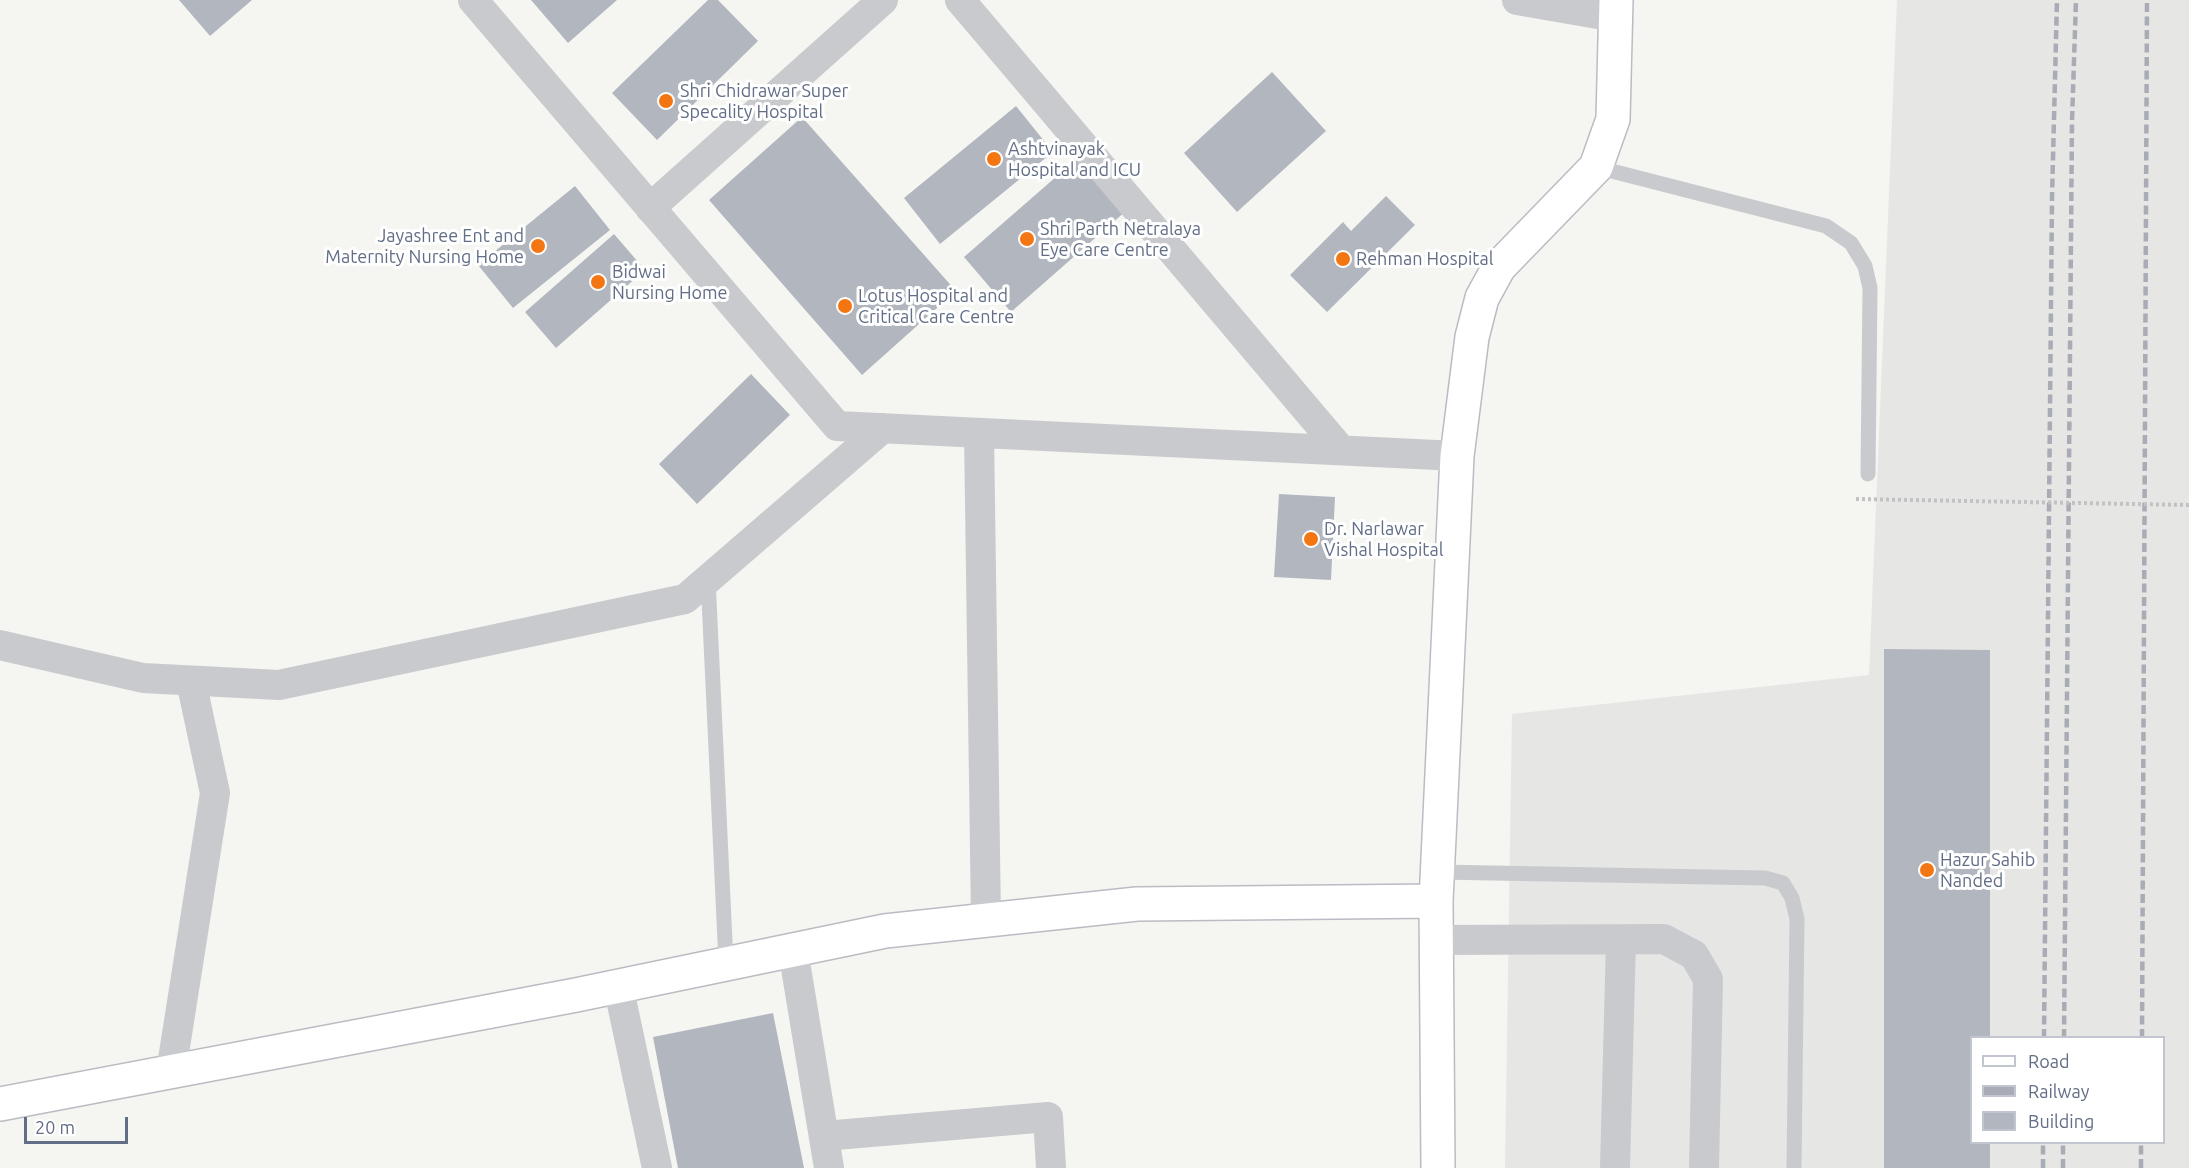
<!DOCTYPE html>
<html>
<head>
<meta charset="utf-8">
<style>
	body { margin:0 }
	#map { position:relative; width:2189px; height:1168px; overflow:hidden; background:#f5f6f1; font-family:Ubuntu,sans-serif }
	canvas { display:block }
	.legend { position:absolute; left:1970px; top:1036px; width:195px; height:108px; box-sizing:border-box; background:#fff; border:2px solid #c0c5cf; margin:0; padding:8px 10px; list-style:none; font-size:18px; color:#626e86 }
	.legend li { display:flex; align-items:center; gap:12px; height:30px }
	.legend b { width:30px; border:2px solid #c0c5cf }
	.scale { position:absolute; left:24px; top:1117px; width:104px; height:27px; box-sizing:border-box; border:3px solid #626e86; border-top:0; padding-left:8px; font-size:18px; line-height:21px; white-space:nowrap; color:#626e86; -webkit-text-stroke:4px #fff; paint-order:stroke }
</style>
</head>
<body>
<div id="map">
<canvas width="2189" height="1168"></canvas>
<ul class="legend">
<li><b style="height:8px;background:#fff"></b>Road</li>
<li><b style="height:8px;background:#a9acb4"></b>Railway</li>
<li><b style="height:16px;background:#b2b7bf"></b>Building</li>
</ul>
<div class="scale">20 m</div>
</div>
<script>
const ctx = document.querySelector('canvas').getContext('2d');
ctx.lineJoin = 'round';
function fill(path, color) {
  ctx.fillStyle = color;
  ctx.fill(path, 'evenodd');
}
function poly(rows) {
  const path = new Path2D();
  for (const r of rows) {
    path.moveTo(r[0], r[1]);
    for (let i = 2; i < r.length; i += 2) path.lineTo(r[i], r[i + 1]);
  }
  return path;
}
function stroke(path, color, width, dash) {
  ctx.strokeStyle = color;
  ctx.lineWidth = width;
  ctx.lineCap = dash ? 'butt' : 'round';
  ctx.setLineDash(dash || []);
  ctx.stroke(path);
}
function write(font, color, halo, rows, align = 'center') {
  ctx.font = font + ' Ubuntu,sans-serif';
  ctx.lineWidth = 6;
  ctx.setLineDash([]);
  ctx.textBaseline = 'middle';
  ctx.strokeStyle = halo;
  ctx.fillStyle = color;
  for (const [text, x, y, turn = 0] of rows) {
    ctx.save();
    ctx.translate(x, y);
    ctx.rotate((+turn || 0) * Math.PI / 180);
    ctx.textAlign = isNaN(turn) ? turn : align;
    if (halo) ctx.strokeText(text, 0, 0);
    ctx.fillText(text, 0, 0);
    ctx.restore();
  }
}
const built = poly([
	[1897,0,2189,0,2189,1168,1505,1168,1512,714,1869,675],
	[1972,1038,2164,1038,2164,1142,1972,1142]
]);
const building = poly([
	[179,0,252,0,210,36],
	[531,0,617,0,568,43],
	[708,0,718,0,758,41,657,140,612,93],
	[1272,72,1326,131,1237,212,1184,153],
	[1016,106,1053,152,940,244,904,198],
	[802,117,956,291,862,375,709,200],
	[1080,156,1127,210,1011,312,964,257],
	[575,186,610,230,513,308,478,265],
	[1386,196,1415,225,1327,312,1290,275,1343,222,1351,231],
	[614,234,645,270,556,348,525,312],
	[751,374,790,415,697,504,659,464],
	[1279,494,1335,497,1331,580,1274,577],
	[1884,649,1990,650,1990,1038,1972,1038,1972,1142,1990,1142,1990,1168,1884,1168],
	[773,1013,804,1168,678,1168,653,1037]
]);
const lane = poly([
	[1596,167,1826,226,1851,243,1865,266,1870,288,1868,474],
	[708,578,726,963],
	[1438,872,1765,878,1783,883,1792,898,1797,919,1794,1168]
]);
const street = poly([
	[473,0,837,426,1457,456],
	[960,0,1341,450],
	[1517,0,1615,17],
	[650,208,883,0],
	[979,433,986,920],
	[0,645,143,678,279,685,685,599,883,428],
	[1437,940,1664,939,1694,955,1708,979,1704,1168],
	[793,950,829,1168],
	[618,985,657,1168],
	[171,1072,215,793,191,681],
	[824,1136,1048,1117,1051,1168],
	[1615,1168,1621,940]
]);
const secondary = poly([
	[0,1104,576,995,885,931,1137,904,1436,901],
	[1438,1168,1436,901,1457,456,1472,337,1482,298,1499,267,1596,167,1613,119,1616,0]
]);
const rail = poly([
	[2044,1038,2052,198,2057,0],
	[2064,1038,2072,121,2076,0],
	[2142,1038,2147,0],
	[2043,1168,2043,1142],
	[2063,1168,2063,1142],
	[2141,1168,2141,1142]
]);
const pathBridge = poly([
	[1856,499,2189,505]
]);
const markers = [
	[666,101,8,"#f47613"],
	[994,159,8,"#f47613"],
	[1027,239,8,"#f47613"],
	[538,246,8,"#f47613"],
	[1343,259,8,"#f47613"],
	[598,282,8,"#f47613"],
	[845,306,8,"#f47613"],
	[1311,539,8,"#f47613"],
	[1927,870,8,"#f47613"]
];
const poiNames = [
	["Shri Chidrawar Super",680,91],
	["Specality Hospital",680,112],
	["Ashtvinayak",1008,149],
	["Hospital and ICU",1008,170],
	["Shri Parth Netralaya",1040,229],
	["Eye Care Centre",1040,250],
	["Jayashree Ent and",524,236,"right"],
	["Maternity Nursing Home",524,257,"right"],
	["Rehman Hospital",1356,259],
	["Bidwai",612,272],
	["Nursing Home",612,293],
	["Lotus Hospital and",858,296],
	["Critical Care Centre",858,317],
	["Dr. Narlawar",1324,529],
	["Vishal Hospital",1324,550],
	["Hazur Sahib",1940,860],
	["Nanded",1940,881]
];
fill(built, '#e6e6e5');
fill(building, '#b2b7bf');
stroke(secondary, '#b9bcc3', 36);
stroke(lane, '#c8cace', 15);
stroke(street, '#c8cace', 30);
stroke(secondary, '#fff', 33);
stroke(rail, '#a9acb4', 4.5, [9, 4.5]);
stroke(pathBridge, '#c0c2c4', 4, [3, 3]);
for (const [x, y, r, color] of markers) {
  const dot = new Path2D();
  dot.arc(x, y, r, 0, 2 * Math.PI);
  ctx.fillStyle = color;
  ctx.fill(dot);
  stroke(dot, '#fff', 2);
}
write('18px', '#626e86', '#fff', poiNames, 'left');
</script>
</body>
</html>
